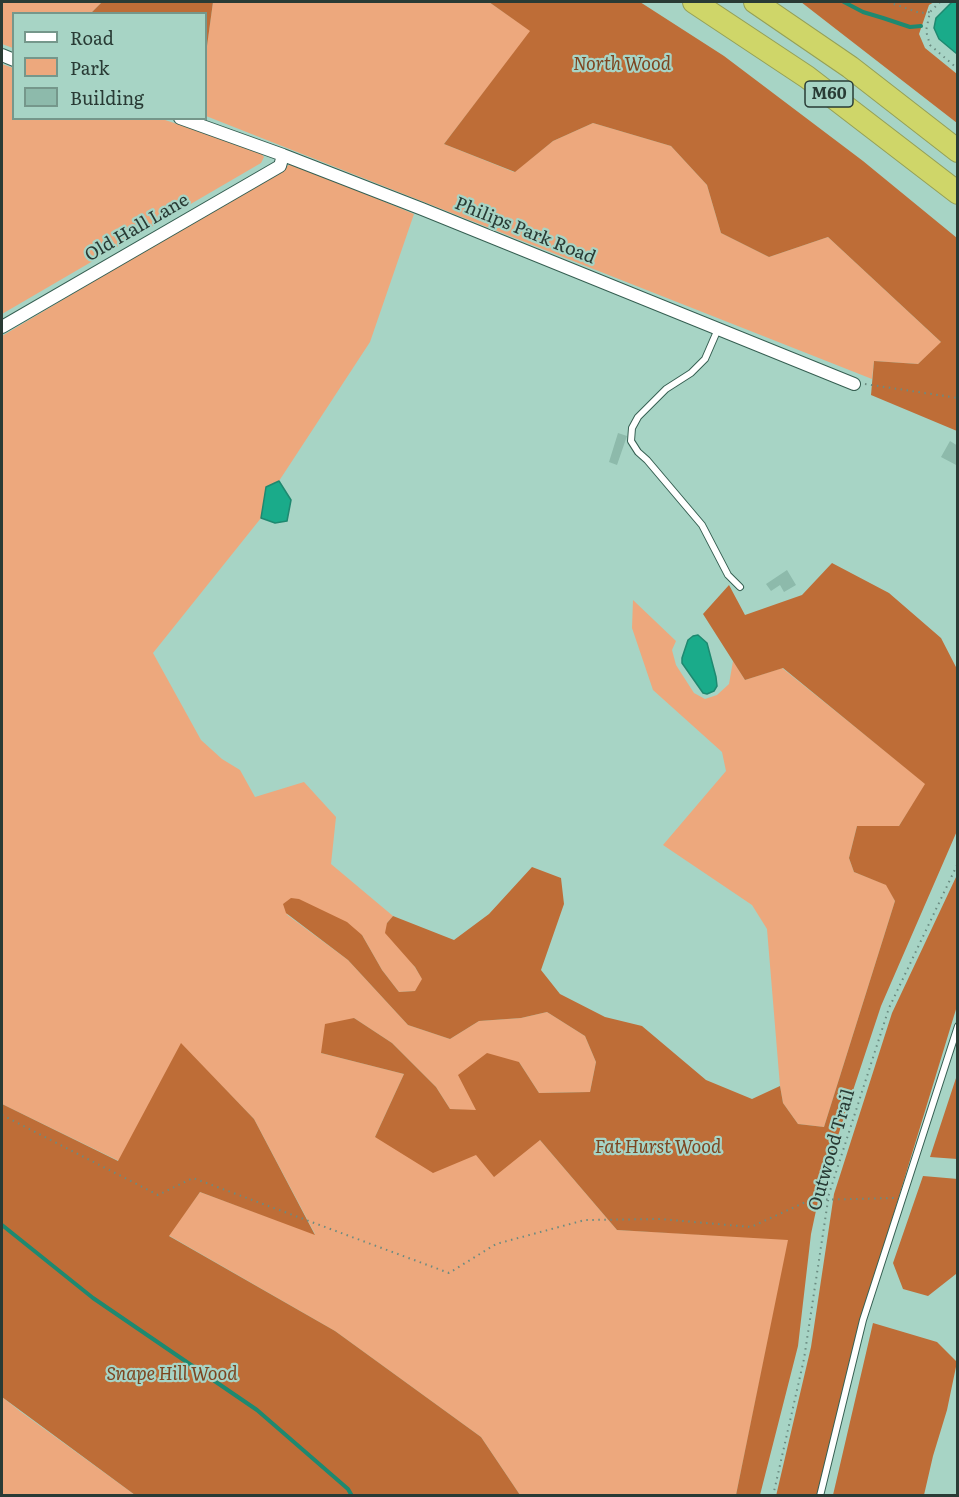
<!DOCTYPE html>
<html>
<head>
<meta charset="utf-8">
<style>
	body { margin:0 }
	#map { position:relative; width:959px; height:1497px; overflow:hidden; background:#a7d4c5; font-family:Literata,serif }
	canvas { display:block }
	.frame { position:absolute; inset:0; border:3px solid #293b35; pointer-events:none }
	.legend { position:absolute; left:12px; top:12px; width:195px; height:108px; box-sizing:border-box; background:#a7d4c5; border:2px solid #75978b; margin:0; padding:8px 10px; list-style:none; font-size:18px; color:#293b35 }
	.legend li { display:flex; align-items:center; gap:12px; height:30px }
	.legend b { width:30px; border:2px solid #75978b }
</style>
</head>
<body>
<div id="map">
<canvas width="959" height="1497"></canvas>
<div class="frame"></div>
<ul class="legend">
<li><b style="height:8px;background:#fff"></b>Road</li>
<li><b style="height:16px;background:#eda87d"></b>Park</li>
<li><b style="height:16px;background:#8dbaab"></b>Building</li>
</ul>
</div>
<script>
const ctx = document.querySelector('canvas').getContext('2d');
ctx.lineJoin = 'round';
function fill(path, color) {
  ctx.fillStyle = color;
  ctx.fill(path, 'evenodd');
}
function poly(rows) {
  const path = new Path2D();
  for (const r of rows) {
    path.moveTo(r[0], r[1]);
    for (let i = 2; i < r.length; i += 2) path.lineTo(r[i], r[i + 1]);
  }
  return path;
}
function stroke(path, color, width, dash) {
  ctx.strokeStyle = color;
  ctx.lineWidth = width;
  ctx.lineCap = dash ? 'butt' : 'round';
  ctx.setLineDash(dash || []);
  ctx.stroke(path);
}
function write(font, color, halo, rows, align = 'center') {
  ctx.font = font + ' Literata,serif';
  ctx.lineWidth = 4.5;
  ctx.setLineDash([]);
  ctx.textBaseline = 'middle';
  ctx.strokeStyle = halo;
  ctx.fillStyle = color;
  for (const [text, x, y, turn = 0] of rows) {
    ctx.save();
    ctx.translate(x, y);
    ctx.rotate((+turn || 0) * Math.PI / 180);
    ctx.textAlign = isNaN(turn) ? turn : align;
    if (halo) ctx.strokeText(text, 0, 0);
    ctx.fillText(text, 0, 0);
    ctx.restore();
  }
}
const green = poly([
	[2,2,102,2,91,13,14,14,13,48,2,44],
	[213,2,489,2,531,31,444,144,514,172,553,141,593,123,671,146,707,185,721,233,769,257,828,237,942,343,918,364,874,361,872,379,206,116,206,47,207,46],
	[2,64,13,68,14,118,162,119,259,151,264,157,261,163,2,314],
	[292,163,414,214,370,342,279,481,266,487,261,518,153,653,201,740,222,759,240,770,255,797,304,782,336,817,331,864,393,916,387,923,423,980,415,991,399,992,382,970,362,935,286,914,348,960,408,1025,450,1039,479,1021,521,1018,547,1012,585,1036,596,1062,590,1092,539,1093,519,1062,477,1111,450,1109,436,1087,392,1043,354,1018,321,1053,404,1074,375,1137,477,1155,540,1140,617,1230,789,1239,736,1495,520,1495,481,1437,335,1331,168,1235,200,1192,315,1234,254,1119,181,1044,119,1161,2,1104,2,336],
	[633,600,676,641,672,650,676,665,694,693,705,699,717,695,729,684,733,661,745,680,782,668,926,784,899,826,857,826,849,858,854,872,887,885,895,901,824,1127,798,1124,783,1103,780,1086,767,929,752,905,663,845,726,771,722,752,653,690,632,628],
	[2,1397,21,1412,135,1495,2,1495]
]);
const forest = poly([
	[102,2,213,2,207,46,206,47,206,14,91,13],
	[489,2,640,2,724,56,863,161,957,238,957,431,871,395,874,361,918,364,941,342,828,237,769,257,721,233,707,185,671,146,593,123,553,141,515,172,444,144,530,31],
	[801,2,934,2,929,5,919,34,925,48,957,74,957,123],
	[832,563,889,593,941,638,957,669,957,831,881,1006,821,1187,811,1234,798,1346,760,1495,736,1495,788,1240,617,1230,540,1140,494,1177,476,1155,433,1173,375,1137,404,1074,321,1053,325,1024,354,1018,392,1043,436,1087,450,1109,476,1110,458,1075,487,1053,519,1062,539,1093,590,1092,596,1062,585,1036,547,1012,521,1018,479,1021,450,1039,408,1025,348,960,286,913,283,904,291,898,299,899,347,922,362,935,382,970,399,992,415,991,422,979,415,967,385,933,387,923,393,916,454,940,489,914,532,867,561,878,564,904,541,970,560,994,605,1017,642,1026,706,1080,752,1099,780,1086,783,1103,798,1124,824,1127,895,901,886,885,854,872,849,858,857,826,899,826,925,784,783,668,745,680,703,614,729,585,745,615,802,595],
	[957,875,957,1006,861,1321,817,1495,776,1496,811,1347,834,1194,892,1013],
	[181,1043,254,1119,315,1235,200,1192,169,1236,335,1331,481,1437,520,1495,135,1495,2,1397,2,1104,118,1161],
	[957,1075,957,1159,930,1157],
	[923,1176,958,1179,956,1274,928,1296,903,1289,893,1263],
	[873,1323,937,1342,957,1362,947,1410,933,1456,924,1495,833,1495]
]);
const water = poly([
	[952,2,957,2,957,54,939,39,934,28,936,18,952,2],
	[279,481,291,500,287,521,275,523,261,518,266,487,279,481],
	[698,635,707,643,716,677,717,686,714,691,707,694,703,693,682,663,682,658,688,640,693,636,698,635]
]);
const stream = poly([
	[844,2,863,12,883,18,910,27,921,26],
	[2,1225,93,1298,257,1410,348,1489,352,1496]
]);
const building = poly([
	[618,433,627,436,617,465,609,462],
	[950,441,958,446,958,466,941,457],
	[787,570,796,585,784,592,780,585,771,591,766,584]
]);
const path = poly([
	[888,2,920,13,930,12],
	[940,2,930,12,926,31,930,45,958,69],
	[865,384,958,398],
	[2,1115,158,1195,193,1178,449,1273,496,1244,585,1220,660,1219,751,1227,810,1200,895,1198],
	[773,1496,804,1359,829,1194,889,1008,958,863]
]);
const service = poly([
	[718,329,705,359,691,373,666,389,638,417,632,428,631,441,638,452,647,460,702,525,728,575,740,587],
	[820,1496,863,1320,958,1026]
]);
const minor = poly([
	[2,55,14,60],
	[180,118,283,155,422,209,854,384],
	[2,327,280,166,283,155]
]);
const motorway = poly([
	[694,2,807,77,958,193],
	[755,2,850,67,958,151]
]);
const shields = [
	[829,94,48]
];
const shieldNames = [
	["M60",829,94]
];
const parkNames = [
	["North Wood",622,65],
	["Fat Hurst Wood",658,1148],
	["Snape Hill Wood",172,1375]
];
const streetNames = [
	["Old Hall Lane",137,228,-30],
	["Philips Park Road",525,231,22],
	["Outwood Trail",832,1150,-74]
];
fill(green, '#eda87d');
fill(forest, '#be6d37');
fill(water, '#1aab8a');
stroke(water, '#1e8970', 1.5);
stroke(stream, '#1e8970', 4);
fill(building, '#8dbaab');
stroke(service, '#365f52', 8);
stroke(minor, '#365f52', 14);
stroke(motorway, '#95a057', 24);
stroke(path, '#6b8b80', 2, [1.5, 4.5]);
stroke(service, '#fff', 6);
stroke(minor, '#fff', 12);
stroke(motorway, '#cfd669', 22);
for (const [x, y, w] of shields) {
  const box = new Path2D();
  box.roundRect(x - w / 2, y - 13, w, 26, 4.5);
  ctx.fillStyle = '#a7d4c5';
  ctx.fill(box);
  stroke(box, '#293b35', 1.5);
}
write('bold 16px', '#293b35', null, shieldNames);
write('italic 18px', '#7d4520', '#a7d4c5', parkNames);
write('18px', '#293b35', '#a7d4c5', streetNames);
</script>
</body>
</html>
